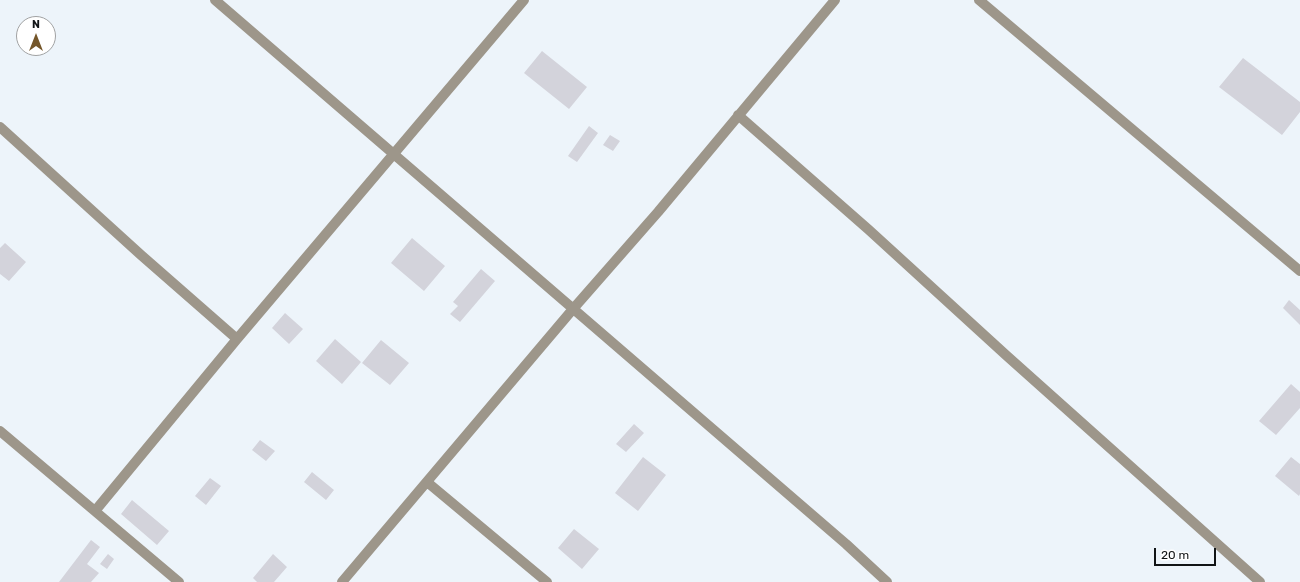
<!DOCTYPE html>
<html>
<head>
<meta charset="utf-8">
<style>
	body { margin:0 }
	#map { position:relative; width:1300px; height:582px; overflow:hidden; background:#edf4fa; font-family:Rubik,sans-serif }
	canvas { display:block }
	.north { position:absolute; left:16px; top:16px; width:40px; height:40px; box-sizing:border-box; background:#fff; border:1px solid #a0a1a2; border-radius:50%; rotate:0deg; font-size:11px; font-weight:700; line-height:16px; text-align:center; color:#111416 }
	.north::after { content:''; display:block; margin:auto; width:14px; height:18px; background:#74562a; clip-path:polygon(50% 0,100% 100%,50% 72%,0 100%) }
	.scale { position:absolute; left:1154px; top:548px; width:62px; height:18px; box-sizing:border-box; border:2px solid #111416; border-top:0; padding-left:5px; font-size:12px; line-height:14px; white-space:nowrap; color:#111416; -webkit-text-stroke:3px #fff; paint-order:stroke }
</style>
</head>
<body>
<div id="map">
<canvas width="1300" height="582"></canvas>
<div class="north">N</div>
<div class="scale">20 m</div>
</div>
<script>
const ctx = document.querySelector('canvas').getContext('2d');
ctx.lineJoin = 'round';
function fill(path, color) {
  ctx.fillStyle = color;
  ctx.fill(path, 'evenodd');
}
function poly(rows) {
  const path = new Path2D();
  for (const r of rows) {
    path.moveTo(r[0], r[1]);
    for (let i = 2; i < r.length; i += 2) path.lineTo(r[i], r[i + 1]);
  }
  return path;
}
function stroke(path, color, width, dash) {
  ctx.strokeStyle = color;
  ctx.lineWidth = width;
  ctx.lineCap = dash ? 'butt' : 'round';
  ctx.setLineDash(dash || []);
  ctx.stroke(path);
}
const building = poly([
	[542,51,587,87,569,109,524,73],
	[1243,58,1300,102,1300,112,1282,135,1219,87],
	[589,126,598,133,577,162,568,156],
	[610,135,620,141,613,151,603,145],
	[412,238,445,266,424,291,391,263],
	[5,243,26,262,9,281,0,274,0,248],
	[481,269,495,281,460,322,450,314,458,306,453,302],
	[1289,300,1300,310,1300,325,1283,308],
	[285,313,303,329,289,344,272,328],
	[335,339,361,362,342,384,316,361],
	[381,340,409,363,390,385,362,363],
	[1291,384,1300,392,1300,408,1276,435,1259,421],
	[634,424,644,433,626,452,616,444],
	[260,440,275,451,266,461,252,450],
	[643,457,666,475,638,511,615,493],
	[1291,457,1300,464,1300,494,1299,496,1275,476],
	[312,472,334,490,326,500,304,482],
	[210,478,221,486,206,505,195,496],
	[132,500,169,531,157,545,121,514],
	[574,529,599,549,582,569,558,548],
	[91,540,100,547,87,564,99,573,91,582,59,582],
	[108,554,114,559,107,569,100,564],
	[273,554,287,567,274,582,257,582,253,578]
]);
const minor = poly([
	[215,0,846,544,887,582],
	[979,0,1300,271],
	[738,115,869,230,1007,356,1260,582],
	[0,127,141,255,237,339],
	[0,431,179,582],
	[427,482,547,582],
	[95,511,237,339,524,0],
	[342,582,573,309,658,212,835,0]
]);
fill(building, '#d3d3db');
stroke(minor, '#9d968a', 10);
</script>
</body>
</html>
